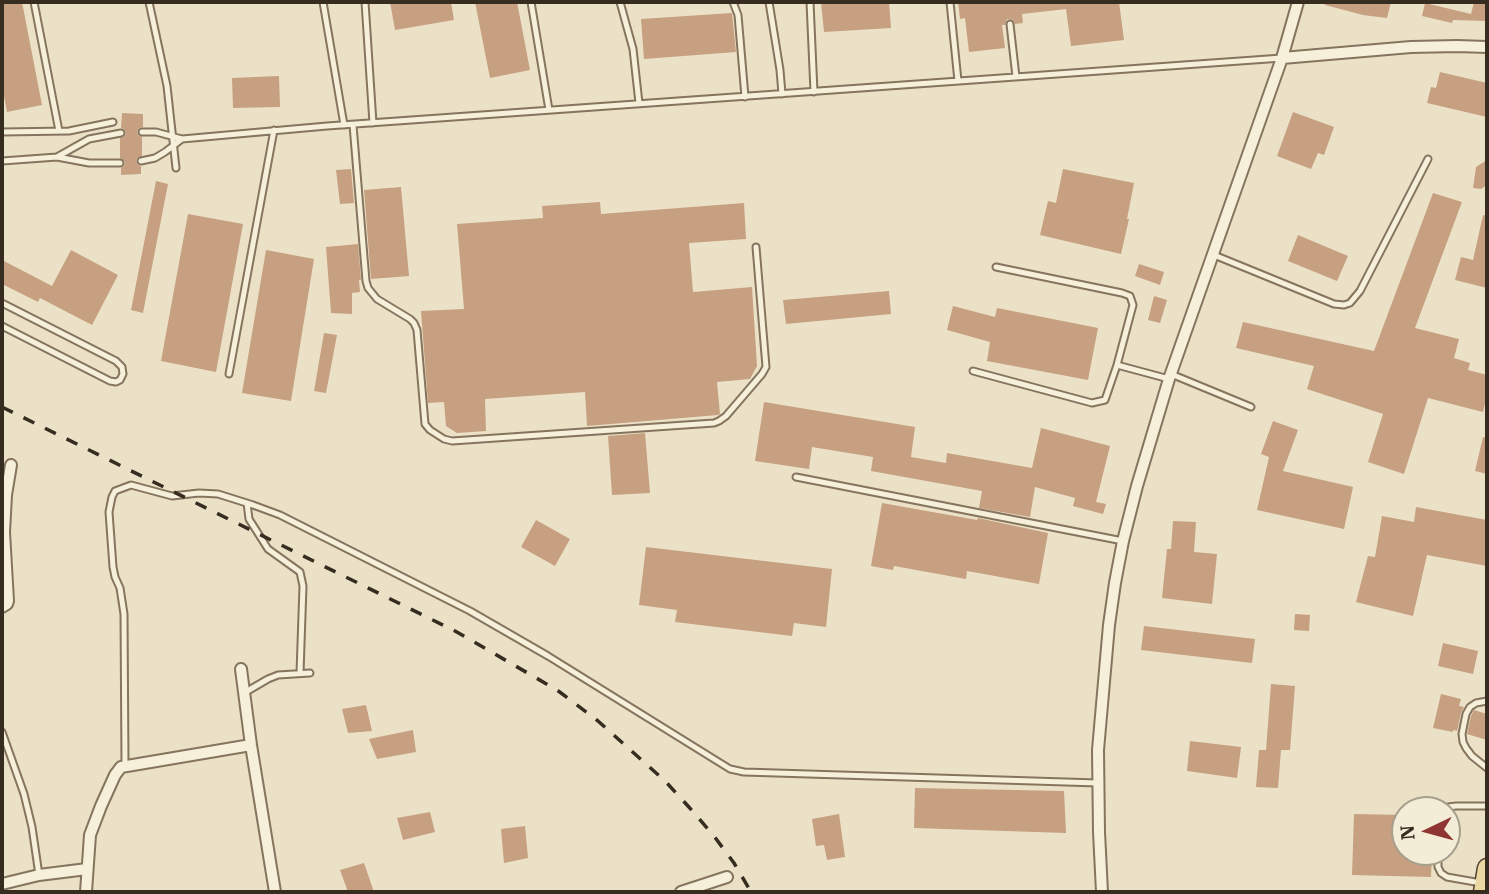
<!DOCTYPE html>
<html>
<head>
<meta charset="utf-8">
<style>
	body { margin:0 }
	#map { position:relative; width:1489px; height:894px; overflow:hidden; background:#ebe1c7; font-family:"IBM Plex Serif",serif }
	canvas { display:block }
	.frame { position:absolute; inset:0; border:4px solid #362c20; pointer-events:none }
	.north { position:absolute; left:1391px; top:796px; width:70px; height:70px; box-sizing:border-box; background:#f3ecd6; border:2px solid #a79f8d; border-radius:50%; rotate:265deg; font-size:19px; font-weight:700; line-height:28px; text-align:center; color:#362c20 }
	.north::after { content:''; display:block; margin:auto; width:24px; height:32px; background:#8f3633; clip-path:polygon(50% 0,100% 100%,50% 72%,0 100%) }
</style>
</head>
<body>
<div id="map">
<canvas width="1489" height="894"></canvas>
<div class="frame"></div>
<div class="north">N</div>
</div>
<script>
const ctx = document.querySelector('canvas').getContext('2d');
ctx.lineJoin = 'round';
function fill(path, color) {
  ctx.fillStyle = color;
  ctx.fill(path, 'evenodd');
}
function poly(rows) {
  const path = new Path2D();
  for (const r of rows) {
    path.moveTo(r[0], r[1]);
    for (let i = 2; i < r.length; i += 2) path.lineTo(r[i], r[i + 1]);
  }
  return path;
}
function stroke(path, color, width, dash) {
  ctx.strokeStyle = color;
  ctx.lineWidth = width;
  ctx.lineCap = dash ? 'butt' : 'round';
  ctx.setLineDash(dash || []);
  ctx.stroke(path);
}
const building = poly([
	[2,2,22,2,42,105,7,112,2,85],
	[390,2,451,2,454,20,395,30],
	[475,2,517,2,530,70,490,78],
	[821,2,889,2,891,28,824,32],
	[958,2,1119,2,1124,40,1071,46,1066,9,1022,14,1023,23,1015,24,1013,20,1007,19,1005,25,1002,25,1005,48,969,52,965,18,960,19],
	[1325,2,1391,2,1387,18,1363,15,1325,5],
	[1474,2,1487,2,1487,21,1453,20,1452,23,1422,16,1425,3,1471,14],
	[732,13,736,52,644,59,641,19],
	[1440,72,1487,83,1487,117,1427,103,1431,87,1436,88],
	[279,76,280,107,233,108,232,78],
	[1293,112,1334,127,1324,155,1318,153,1311,169,1277,156],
	[122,113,143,114,143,127,139,128,137,131,138,135,142,137,142,156,137,158,136,161,138,165,141,166,141,174,121,175,121,168,124,166,125,162,120,158,120,138,125,136,126,133,124,129,121,128],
	[1487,160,1487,185,1481,189,1473,188,1476,167],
	[351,169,354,203,340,204,336,170],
	[1063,169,1134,183,1127,219,1129,219,1121,254,1040,235,1048,201,1056,203],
	[156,181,168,184,143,313,131,310],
	[401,187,409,276,371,279,364,190],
	[1433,193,1462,202,1415,328,1459,339,1454,358,1470,363,1468,370,1487,375,1487,395,1483,412,1428,398,1404,474,1368,462,1383,414,1307,389,1314,366,1236,348,1243,322,1374,351],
	[600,202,601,214,744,203,746,239,689,243,693,292,752,287,757,366,750,379,717,382,720,414,718,415,587,426,585,392,485,399,486,431,457,433,446,426,444,402,428,403,421,311,464,309,457,224,543,218,542,206],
	[188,214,243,224,216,372,161,361],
	[1483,215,1487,216,1487,288,1455,280,1461,257,1473,260],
	[1298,235,1348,256,1337,281,1288,261],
	[358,244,361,280,359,280,360,292,352,293,352,314,331,313,326,247],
	[71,250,118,275,92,325,40,298,38,302,2,284,2,260,52,286],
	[266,250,314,259,291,401,242,393],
	[1139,264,1164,272,1160,285,1135,276],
	[889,291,891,314,786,324,783,300],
	[1154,296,1167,300,1160,323,1148,320],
	[953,306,995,317,997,308,1098,328,1088,380,987,361,990,342,947,330],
	[324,333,337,335,326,393,314,391],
	[764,402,915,427,911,457,946,463,947,453,1032,468,1041,428,1110,446,1096,502,1106,504,1103,514,1073,506,1075,498,1035,487,1030,517,979,508,982,491,871,471,873,457,812,447,809,469,755,461],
	[1273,421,1298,430,1283,471,1353,487,1344,529,1257,510,1269,457,1261,454],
	[645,433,650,493,612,495,608,436],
	[1483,437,1487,438,1487,474,1475,471],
	[882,503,977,520,978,518,1048,533,1039,584,967,571,966,579,894,566,893,570,871,566],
	[1416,507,1487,520,1487,566,1427,555,1413,616,1356,602,1368,556,1375,557,1382,516,1414,522],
	[536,520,570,539,555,566,521,547],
	[1173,521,1196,522,1194,552,1217,554,1212,604,1162,598,1167,549,1171,549],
	[646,547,832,569,826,627,794,623,792,636,675,622,677,610,639,605],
	[1295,614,1310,615,1309,631,1294,630],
	[1144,626,1255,639,1252,663,1141,650],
	[1443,643,1478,651,1473,674,1438,666],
	[1271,684,1295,686,1290,750,1281,750,1278,788,1256,787,1259,750,1266,750],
	[1441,694,1461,699,1459,706,1464,707,1461,713,1457,731,1453,730,1453,732,1433,728],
	[366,705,372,731,348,733,342,709],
	[1474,710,1487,714,1487,740,1467,734,1471,716],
	[413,730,416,752,377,759,369,739],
	[1190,741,1241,747,1237,778,1187,771],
	[915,788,1064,791,1066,833,914,828],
	[430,812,435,832,403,840,397,818],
	[839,814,845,857,827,860,824,845,816,846,812,819],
	[1354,814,1405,815,1405,852,1432,852,1431,877,1352,875],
	[525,826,528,858,504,863,501,829],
	[364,863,374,892,348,892,340,870]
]);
const service = poly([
	[34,2,59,131],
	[149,2,167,86,176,168],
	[323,2,344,125],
	[365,2,373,123],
	[531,2,549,110],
	[620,2,633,49,639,103],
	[733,2,738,15,745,97],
	[769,2,780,70,782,94],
	[810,2,814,92],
	[950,2,958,81],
	[1010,24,1016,77],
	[353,125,366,281,368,288,377,299,410,319,414,323,417,330,425,424,430,430,444,439,452,441,714,423,719,421,726,416,762,374,766,367,756,247],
	[2,132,69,131,113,122],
	[142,132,156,132,182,139,327,126,1282,58],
	[57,157,89,139,121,133],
	[2,161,57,157,89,163,120,163],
	[141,161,155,158,165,152,182,139],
	[1214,255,1334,304,1344,305,1350,303,1360,291,1428,159],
	[996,267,1122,293,1130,296,1133,305,1117,365],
	[2,303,116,361,122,367,123,374,120,380,116,382,110,381,2,326],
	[973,371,1092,403,1105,400,1117,365,1169,379],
	[229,374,274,130],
	[1171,374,1251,407],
	[796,477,1123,541],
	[247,503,249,519,268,549,300,572,303,586,300,673],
	[244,693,268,679,278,675,310,673],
	[1487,701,1476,703,1470,707,1466,714,1462,734,1463,742,1466,748,1472,756,1487,768],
	[2,732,24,794,32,827,39,875],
	[125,765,124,614,120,588,115,577,113,567,109,512,112,497,115,491,131,485,172,496,199,493,218,494,253,505,280,515,470,611,548,656,730,769,744,772,1098,783],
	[1446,810,1448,807,1456,806,1487,806],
	[1438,852,1438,867,1441,873,1447,877,1481,883]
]);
const minor = poly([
	[1282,58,1411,47,1457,46,1487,47],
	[2,607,7,604,8,601,4,532,6,495,11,465],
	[241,669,251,745,275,892],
	[2,884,39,875,87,869],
	[86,892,90,835,101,806,115,775,121,767,251,745],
	[681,892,727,877],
	[1102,892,1099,832,1098,750,1109,625,1115,583,1123,541,1137,486,1169,379,1282,58,1298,2]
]);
const primary = poly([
	[1483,892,1487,868]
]);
const rail = poly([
	[2,407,455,631,557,690,598,721,665,781,688,806,714,836,734,863,751,892]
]);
fill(building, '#c6a080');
stroke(service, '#85745e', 9);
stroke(minor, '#85745e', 14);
stroke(primary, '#534331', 21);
stroke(service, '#f6efd9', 5);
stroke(minor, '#f6efd9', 10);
stroke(primary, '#ead7a2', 18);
stroke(rail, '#362c20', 3.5, [12, 12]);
</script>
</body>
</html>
